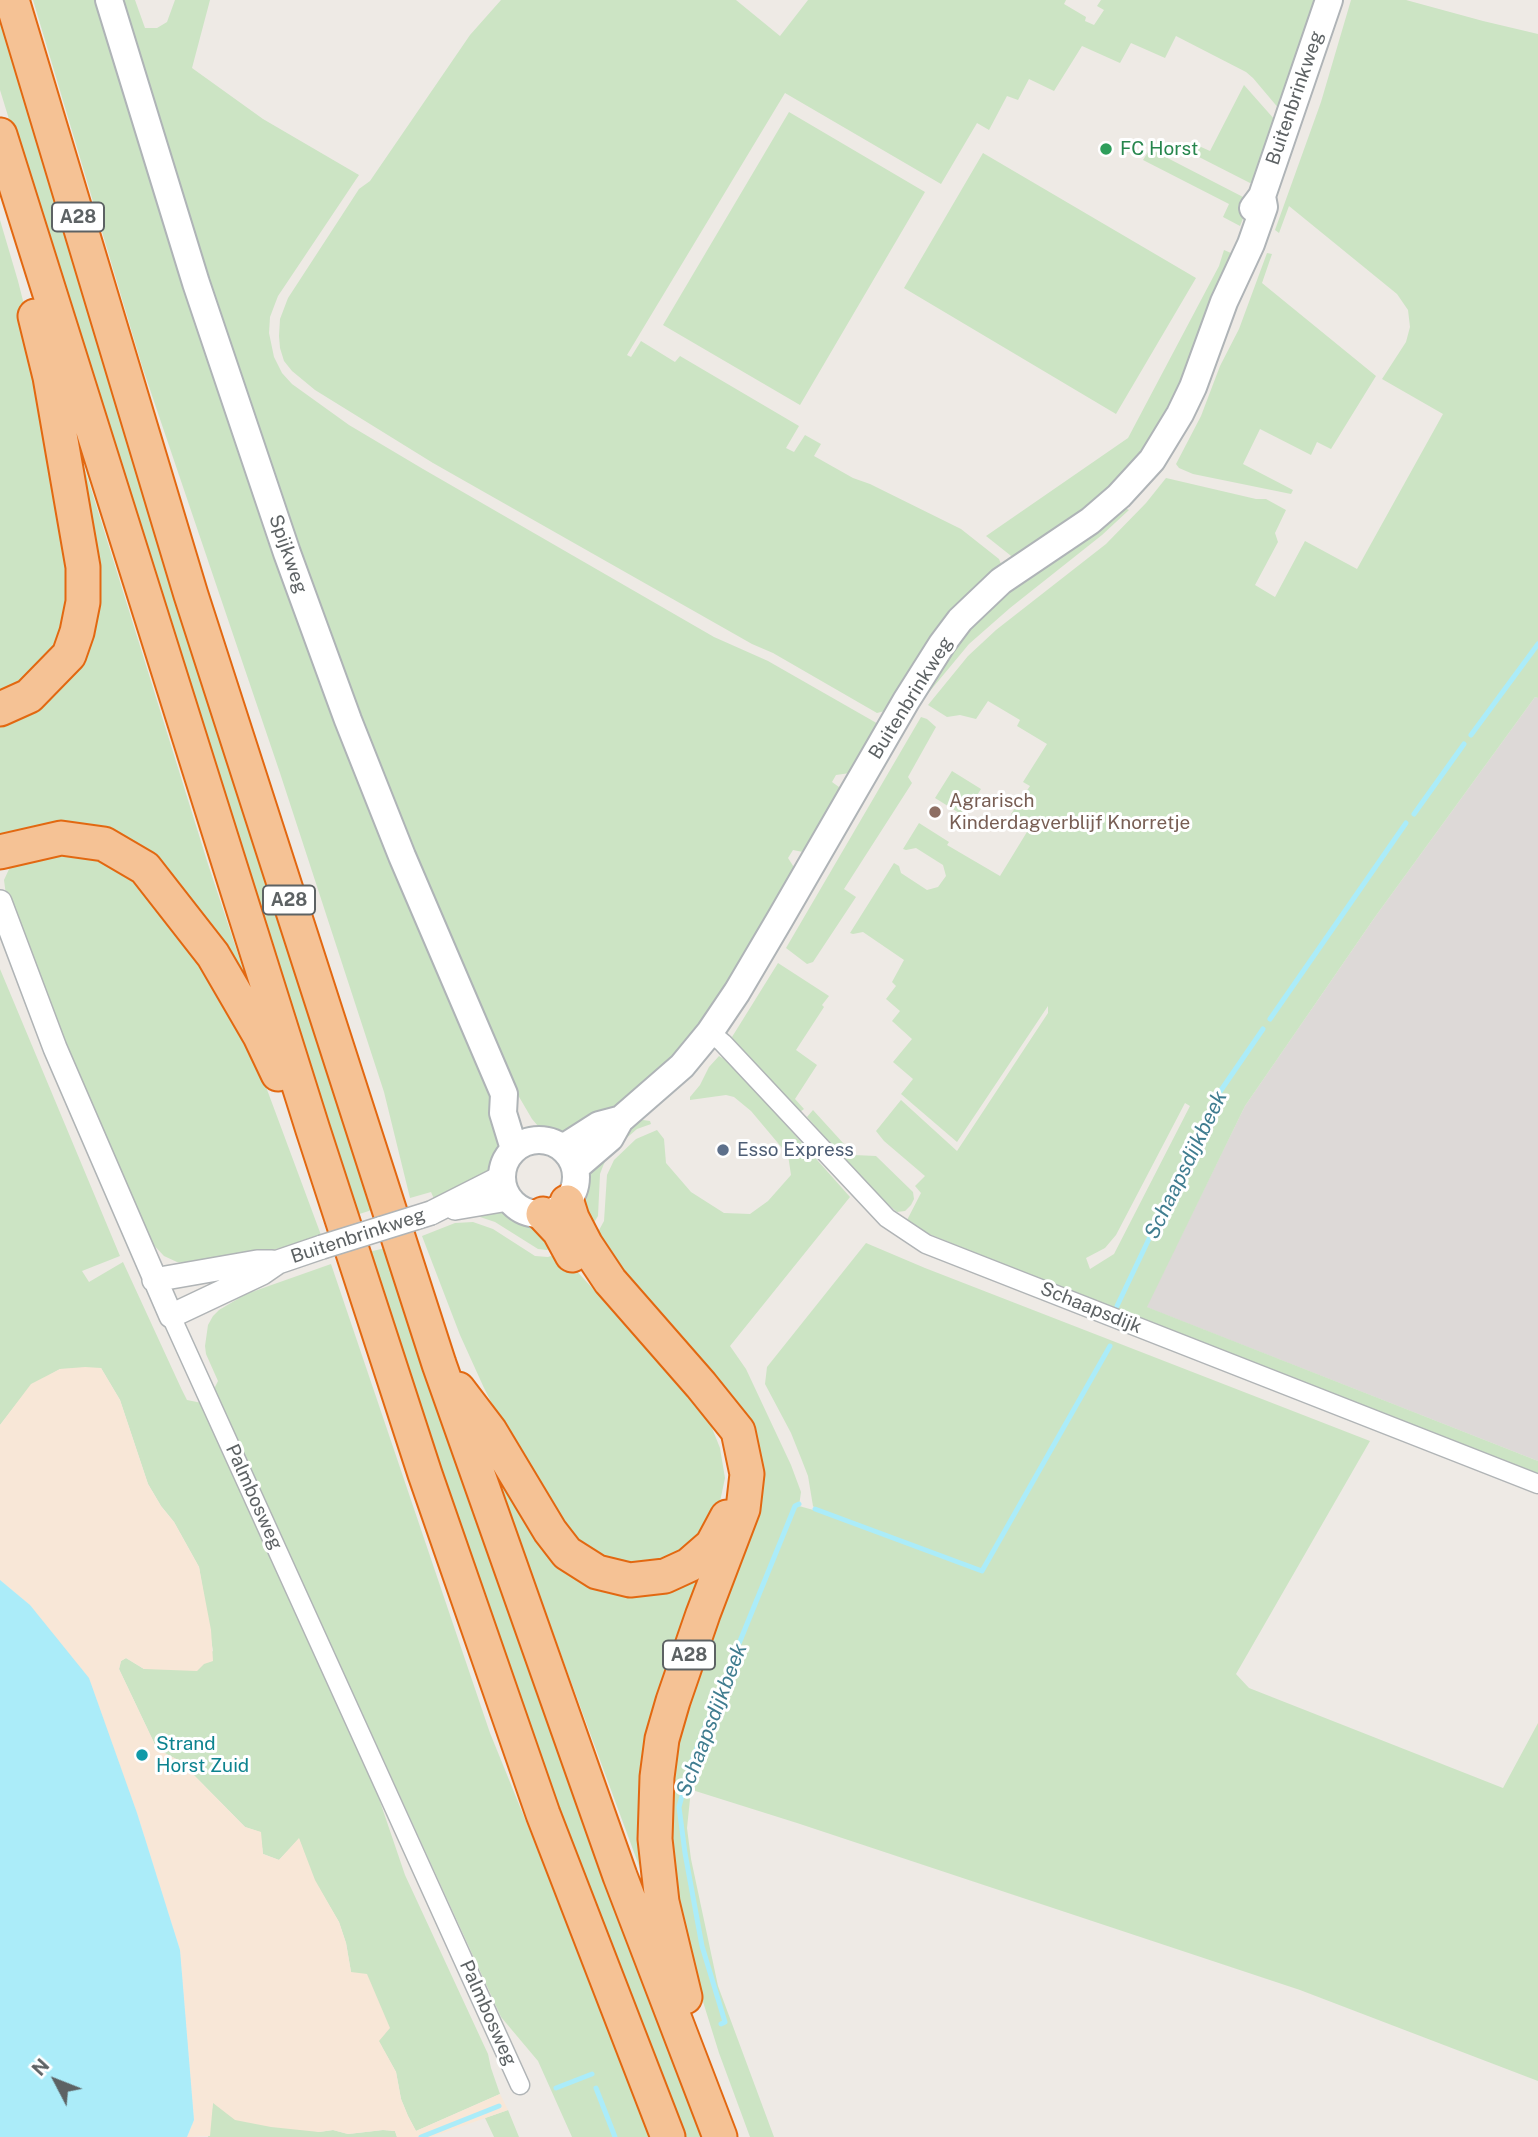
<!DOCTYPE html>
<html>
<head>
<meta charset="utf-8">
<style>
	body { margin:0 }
	#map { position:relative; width:1538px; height:2137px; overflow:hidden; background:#eeeae5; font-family:"Public Sans",sans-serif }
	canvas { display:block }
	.north { position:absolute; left:21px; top:2046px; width:70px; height:70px; -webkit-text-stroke:5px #fff; paint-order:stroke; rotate:312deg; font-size:19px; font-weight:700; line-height:28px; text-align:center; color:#5d6264 }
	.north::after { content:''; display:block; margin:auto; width:24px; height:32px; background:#5d6264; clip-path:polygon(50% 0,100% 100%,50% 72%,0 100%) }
</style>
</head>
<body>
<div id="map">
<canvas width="1538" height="2137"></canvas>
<div class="north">N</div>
</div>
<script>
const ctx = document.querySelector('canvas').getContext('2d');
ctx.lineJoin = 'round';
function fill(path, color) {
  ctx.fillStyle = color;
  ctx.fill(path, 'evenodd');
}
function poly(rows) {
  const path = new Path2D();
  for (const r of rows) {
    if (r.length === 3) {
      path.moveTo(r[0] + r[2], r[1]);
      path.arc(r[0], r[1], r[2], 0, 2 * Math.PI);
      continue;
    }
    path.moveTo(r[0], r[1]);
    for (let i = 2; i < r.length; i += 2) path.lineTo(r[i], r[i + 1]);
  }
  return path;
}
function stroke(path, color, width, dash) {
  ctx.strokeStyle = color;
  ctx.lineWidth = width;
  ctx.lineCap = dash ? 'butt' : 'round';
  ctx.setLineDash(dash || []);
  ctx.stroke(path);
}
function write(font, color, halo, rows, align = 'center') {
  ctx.font = font + ' "Public Sans",sans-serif';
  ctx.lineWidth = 6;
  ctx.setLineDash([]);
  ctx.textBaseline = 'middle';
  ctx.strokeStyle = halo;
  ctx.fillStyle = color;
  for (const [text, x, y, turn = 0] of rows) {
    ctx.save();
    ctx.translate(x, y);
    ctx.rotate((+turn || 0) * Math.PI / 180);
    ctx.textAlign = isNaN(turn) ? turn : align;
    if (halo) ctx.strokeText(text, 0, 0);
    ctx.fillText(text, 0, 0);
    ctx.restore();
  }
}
const industrial = poly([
	[1535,697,1538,698,1538,1461,1146,1307,1245,1106,1375,917]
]);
const green = poly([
	[33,0,98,0,501,1122,503,1151,489,1172,435,1201,431,1192,410,1198,384,1092,280,773,142,366],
	[119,0,135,0,145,28,157,28,167,22,175,0,210,0,192,68,263,119,359,175,278,296,270,317,269,333,274,357,282,373,292,384,349,425,423,469,714,637,768,661,880,725,850,773,836,775,832,782,839,787,841,794,812,848,803,852,793,850,788,858,797,872,720,1002,679,1051,646,1083,609,1111,574,1134,557,1135,538,1126,532,1119,508,1078,403,833,277,493],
	[501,0,736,0,780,36,808,0,1066,0,1064,4,1086,17,1085,21,1094,25,1104,10,1097,6,1101,0,1322,0,1280,110,1253,78,1246,72,1176,36,1165,58,1131,43,1120,63,1082,46,1054,91,1029,79,1018,100,1007,96,989,130,977,123,941,184,785,93,627,355,631,357,641,341,675,362,680,356,799,426,786,448,794,452,805,435,821,444,814,456,853,478,870,484,961,529,999,559,1003,569,889,710,877,713,773,653,752,644,433,463,315,390,292,371,284,361,280,348,279,336,280,319,288,298,359,189,370,181,470,35],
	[1351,0,1406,0,1483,21,1538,34,1538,698,1535,697,1375,917,1245,1106,1147,1307,1538,1461,1538,1474,1122,1312,929,1234,906,1222,921,1193,915,1186,925,1176,884,1141,876,1131,901,1100,957,1151,1048,1013,1048,1006,957,1142,901,1094,913,1079,893,1062,912,1039,892,1021,900,1011,886,999,896,986,892,982,904,960,863,932,853,934,850,933,894,863,899,866,901,873,927,890,938,887,946,876,943,865,916,848,906,850,903,849,919,823,949,842,947,845,1000,876,1030,827,1011,814,1030,786,1023,782,1047,744,1017,726,1020,720,988,701,976,719,960,715,947,717,928,705,968,656,996,630,1106,544,1146,503,1166,478,1256,499,1266,499,1286,510,1275,533,1278,542,1255,585,1275,597,1305,541,1357,569,1443,414,1382,379,1406,342,1410,327,1408,310,1397,294,1289,206,1279,233,1275,230,1321,102],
	[1185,1103,1190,1106,1114,1254,1090,1269,1086,1258,1105,1248,1116,1235],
	[0,5,372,1210,353,1216,244,881,0,90],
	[1244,85,1275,120,1253,182,1250,183,1199,157,1190,142,1210,151],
	[789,112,925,192,800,405,663,325],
	[1150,149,1245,198,1248,206,1240,226,1223,217,1229,204,1143,160],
	[983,153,1196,278,1116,414,904,288],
	[0,220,18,281,35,348,72,600,54,648,37,671,0,696],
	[1224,250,1231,253,1226,267,1168,421,1109,493,1015,559,986,536,1128,438,1219,266],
	[1267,253,1272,254,1262,283,1376,376,1331,449,1317,442,1311,455,1260,429,1243,464,1293,490,1291,494,1193,474,1179,468,1176,464,1201,416,1220,366,1239,329],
	[54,370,208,864,263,1029,153,864,0,838,0,717,76,653],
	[1121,506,1129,510,1102,535,1010,608,969,644,925,697,922,692,977,615],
	[921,717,927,719,936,727,908,777,912,783,844,889,856,897,813,962,807,964,786,948],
	[952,771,981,789,964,816,935,798],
	[56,848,116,861,168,910,249,1041,321,1235,292,1245,224,1262,195,1265,177,1262,164,1256,149,1240,68,1057,6,895,4,880,10,867,22,858],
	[778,963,829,996,822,1005,824,1007,796,1050,817,1065,795,1099,804,1109,800,1112,734,1042,732,1037],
	[0,969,120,1256,82,1271,89,1282,123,1262,181,1388,187,1400,202,1403,372,1778,405,1875,488,2054,491,2068,500,2094,416,2131,408,2116,401,2099,396,2072,378,2040,351,1972,346,1943,339,1922,314,1880,299,1839,279,1860,263,1854,260,1832,245,1827,180,1761,157,1749,119,1669,121,1661,126,1658,144,1669,165,1669,213,1651,199,1567,174,1522,161,1506,148,1484,120,1400,101,1368,60,1369,31,1386,0,1425],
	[719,1056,731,1063,850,1197,730,1346,746,1369,791,1465,801,1492,799,1506,817,1511,813,1506,808,1476,801,1458,791,1433,765,1384,767,1367,866,1243,925,1268,1370,1441,1236,1674,1249,1688,1503,1788,1538,1723,1538,2081,1300,1990,797,1823,689,1789,690,1799,687,1828,691,1859,718,1986,774,2137,750,2137,719,2053,690,1960,665,1853,669,1769,760,1471,620,1280,598,1232,604,1221,607,1175,614,1160,636,1139,657,1130,664,1139,666,1163,691,1192,724,1213,750,1214,768,1201,791,1175,788,1155,751,1111,734,1097,726,1095,690,1100,690,1097,700,1085,709,1067],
	[813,1110,854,1155,876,1156,913,1192,914,1199,911,1205,905,1211,897,1212,877,1195,807,1117],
	[643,1120,650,1121,651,1124,637,1129,623,1141,607,1157,603,1166,600,1174,598,1216,592,1226,577,1203,585,1173,637,1121],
	[507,1209,524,1218,537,1222,560,1244,547,1250,538,1249,495,1222,474,1215,454,1216,435,1223,434,1221,463,1213],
	[473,1222,493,1229,535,1256,548,1257,564,1251,573,1267,692,1397,708,1418,720,1448,725,1478,718,1511,686,1552,665,1561,627,1565,597,1555,569,1534,523,1465,484,1388,460,1335,422,1236,455,1223],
	[389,1247,712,2137,681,2137,499,1649,365,1253],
	[331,1264,490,1733,564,1915,649,2137,572,2137,538,2061,501,2017,214,1389,218,1381,206,1354,205,1346,208,1325,213,1316,219,1310,246,1294],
	[479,1420,610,1582,726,1539,662,1710,663,1931,531,1573],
	[213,2102,319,2132,333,2130,348,2134,383,2130,395,2131,397,2137,208,2137],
	[508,2110,519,2137,494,2137,485,2118]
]);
const sand = poly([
	[85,1367,101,1368,120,1400,148,1484,161,1506,174,1522,199,1567,211,1630,213,1661,204,1664,197,1671,144,1669,126,1658,121,1661,119,1669,157,1749,180,1761,245,1827,261,1832,263,1854,279,1860,299,1838,315,1880,339,1922,346,1943,351,1972,367,1974,390,2028,379,2041,396,2072,401,2099,408,2116,416,2131,500,2094,508,2110,431,2137,397,2137,395,2131,383,2130,348,2134,333,2130,319,2132,271,2127,235,2120,213,2103,210,2136,187,2137,194,2120,180,1950,137,1813,30,1605,0,1580,0,1425,31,1384,60,1369]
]);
const water = poly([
	[0,1580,30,1605,89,1678,137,1813,180,1950,194,2120,187,2137,0,2137]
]);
const stream = poly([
	[1471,735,1538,644],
	[1414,814,1464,744],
	[1270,1019,1406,823],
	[1117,1306,1217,1096,1263,1029],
	[815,1509,982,1571,1110,1346],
	[721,2024,725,2022,702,1946,685,1853,679,1807,690,1766,703,1732,795,1506,799,1504],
	[556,2088,592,2074],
	[596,2088,615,2137],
	[421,2137,499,2106]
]);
const minor = poly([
	[710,1032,723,1043,887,1218,926,1244,1538,1484],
	[171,1316,520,2085]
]);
const tertiary = poly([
	[0,902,55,1048,171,1316,262,1273,278,1262,322,1247],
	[455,1208,508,1199],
	[431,1213,502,1177],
	[154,1280,257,1262,272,1262]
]);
const secondary = poly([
	[109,0,196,283,287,553,348,720,402,856,504,1094,503,1113,514,1149],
	[1253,208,1262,196,1329,0],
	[539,1177,37],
	[563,1148,599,1125,618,1120],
	[575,1168,610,1138,620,1120,682,1066,710,1032,737,992,780,919,906,701,942,644,960,620,1001,581,1090,521,1119,496,1152,460,1180,414,1193,387,1224,302,1251,244,1264,207,1262,196]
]);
const motorway = poly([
	[12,0,191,595,439,1364,620,1876,720,2137],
	[0,135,313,1130,425,1474,543,1814,668,2137],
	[0,709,29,696,69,655,77,632,83,602,83,567,50,377,35,316],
	[0,852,61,838,104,844,145,868,213,955,260,1036,278,1074],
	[567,1202,572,1218,586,1245,610,1281,701,1385,738,1431,747,1474,743,1509,703,1614,673,1701,662,1739,657,1777,655,1839,662,1902,685,1997],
	[543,1214,559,1231,572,1255],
	[458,1389,490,1431,550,1531,567,1553,597,1572,630,1580,665,1576,689,1565,712,1545,727,1517]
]);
const tertiaryBridge = poly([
	[322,1247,431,1213]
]);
const markers = [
	[1106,149,7,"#2e9e5b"],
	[935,812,7,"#8d6e63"],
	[723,1150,7,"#5c6f8a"],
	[142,1755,7,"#0f9aa8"]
];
const shields = [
	[78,217,52],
	[289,900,52],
	[689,1655,52]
];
const shieldNames = [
	["A28",78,217],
	["A28",289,900],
	["A28",689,1655]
];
const streetNames = [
	["Buitenbrinkweg",1295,98,-71],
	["Spijkweg",288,554,71],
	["Buitenbrinkweg",911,698,-58],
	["Buitenbrinkweg",358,1236,-18],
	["Schaapsdijk",1091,1308,22],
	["Palmbosweg",254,1497,66],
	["Palmbosweg",488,2013,66]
];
const leisureNames = [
	["FC Horst",1120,149]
];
const educationNames = [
	["Agrarisch",949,801],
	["Kinderdagverblijf Knorretje",949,823]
];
const serviceNames = [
	["Esso Express",737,1150]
];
const cultureNames = [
	["Strand",156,1744],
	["Horst Zuid",156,1766]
];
const waterNames = [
	["Schaapsdijkbeek",1186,1165,-64],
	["Schaapsdijkbeek",712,1720,-69]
];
fill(industrial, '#ddd9d7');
fill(green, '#cce4c4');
fill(sand, '#f8e7d7');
fill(water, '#abecf9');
stroke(stream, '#abecf9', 5);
stroke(minor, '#b0b4b6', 21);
stroke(tertiary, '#b0b4b6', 26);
stroke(secondary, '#afb4b7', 30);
stroke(motorway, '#e26811', 37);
stroke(minor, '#fff', 18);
stroke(tertiary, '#fff', 23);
stroke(secondary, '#fff', 26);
stroke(motorway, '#f5c295', 33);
stroke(tertiaryBridge, '#b0b4b6', 26, []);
stroke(tertiaryBridge, '#fff', 23);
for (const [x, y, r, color] of markers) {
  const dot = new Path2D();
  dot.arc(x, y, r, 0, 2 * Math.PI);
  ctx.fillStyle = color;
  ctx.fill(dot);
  stroke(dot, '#fff', 2.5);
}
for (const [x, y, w] of shields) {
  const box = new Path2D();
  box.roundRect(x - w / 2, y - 14.5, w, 29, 5);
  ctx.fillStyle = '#fff';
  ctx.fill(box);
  stroke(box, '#5d6264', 2);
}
write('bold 18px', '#5d6264', null, shieldNames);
write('19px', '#5d6264', '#fff', streetNames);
write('19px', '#27864d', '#fff', leisureNames, 'left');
write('19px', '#785e54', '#fff', educationNames, 'left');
write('19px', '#4e5e75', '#fff', serviceNames, 'left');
write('19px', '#0d838f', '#fff', cultureNames, 'left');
write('italic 21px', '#407d90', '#fff', waterNames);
</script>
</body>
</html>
